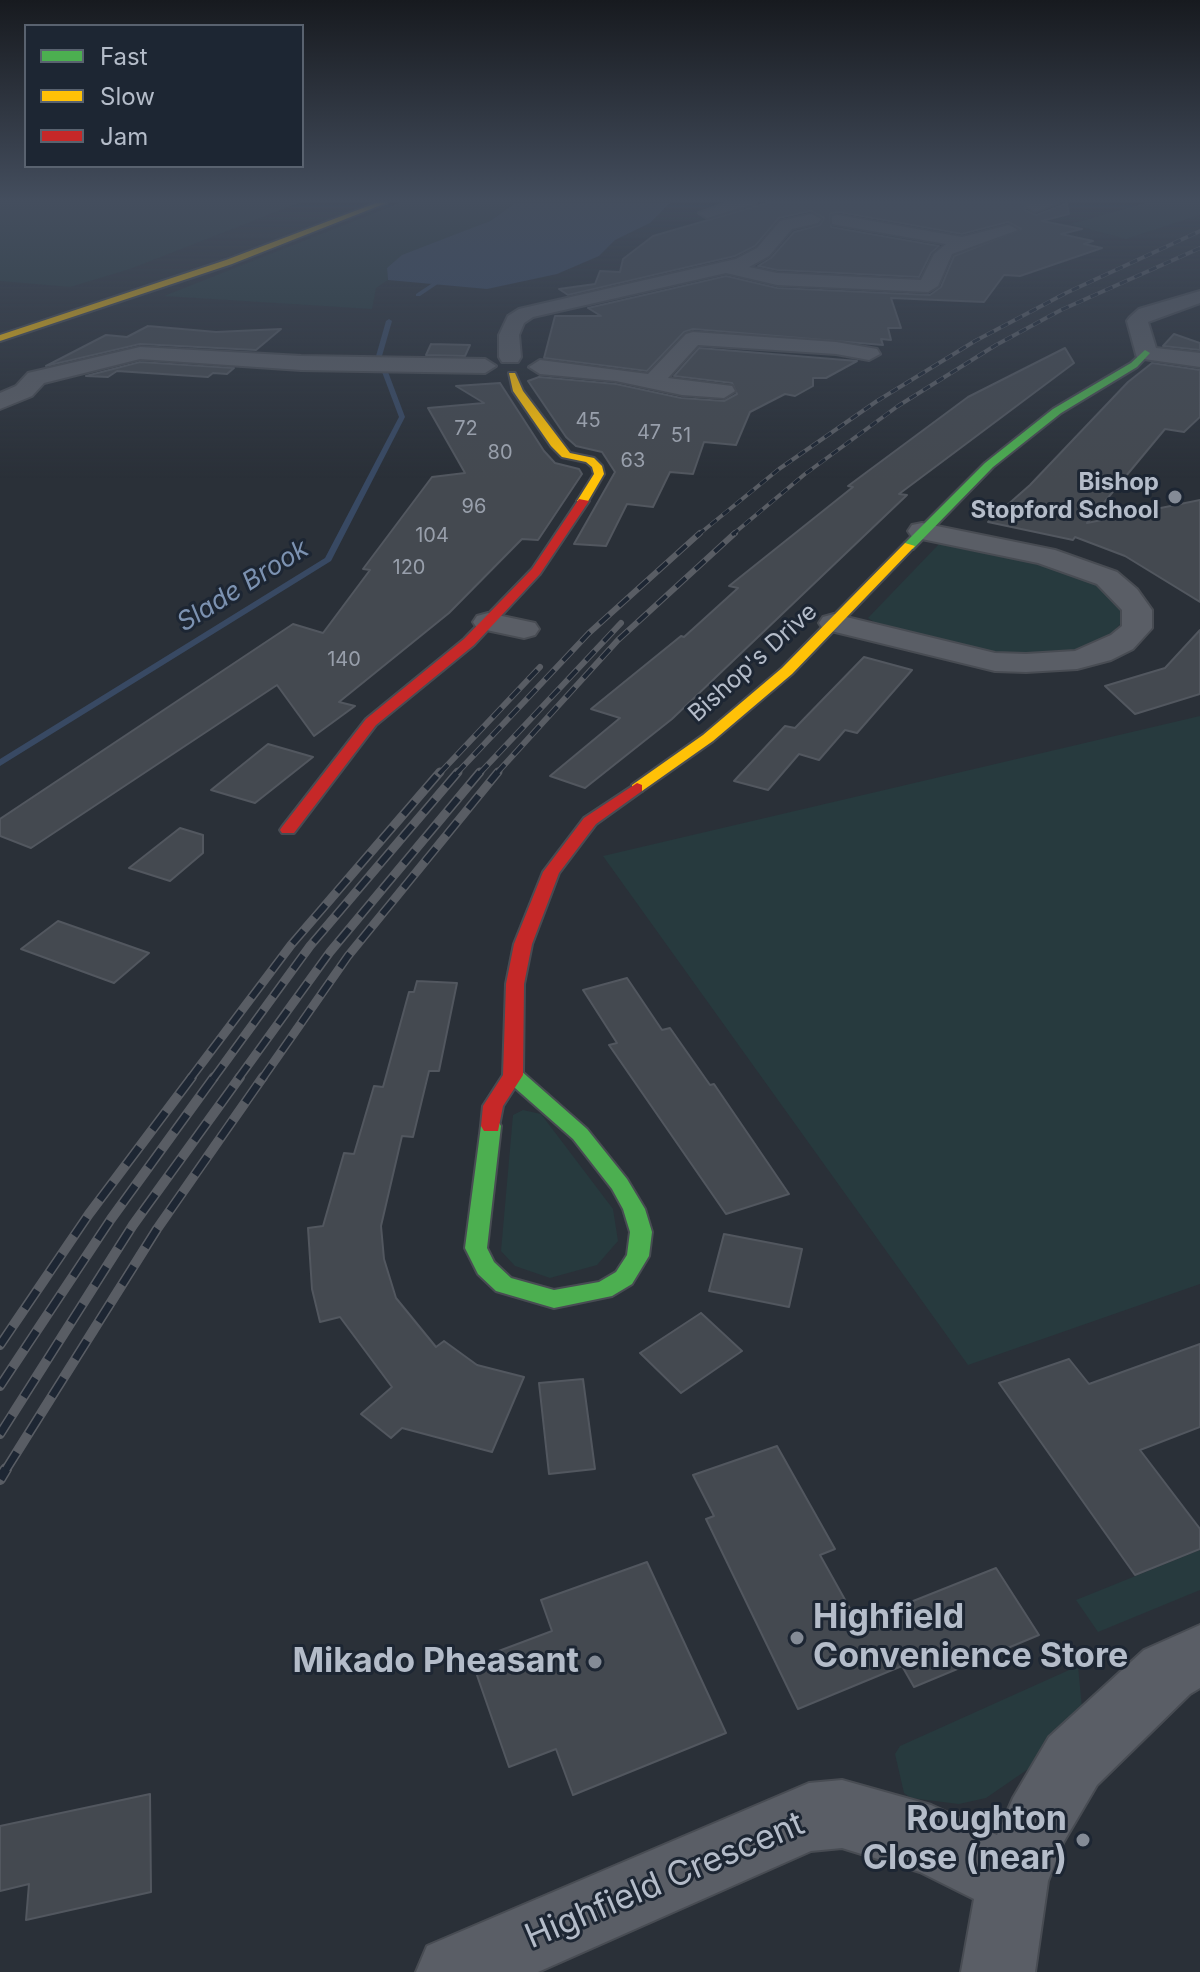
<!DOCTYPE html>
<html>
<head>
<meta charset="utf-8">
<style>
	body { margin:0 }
	#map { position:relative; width:1200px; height:1972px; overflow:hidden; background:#2a3038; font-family:Inter,sans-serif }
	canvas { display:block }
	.legend { position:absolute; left:24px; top:24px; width:280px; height:144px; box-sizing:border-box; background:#1d2633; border:2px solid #59626f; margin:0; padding:10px 14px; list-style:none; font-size:24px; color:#b4bcc9 }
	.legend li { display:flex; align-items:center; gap:16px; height:40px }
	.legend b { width:40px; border:2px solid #59626f }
</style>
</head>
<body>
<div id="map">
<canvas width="1200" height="1972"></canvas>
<ul class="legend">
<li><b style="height:10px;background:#4caf50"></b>Fast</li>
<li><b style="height:10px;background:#ffc107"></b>Slow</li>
<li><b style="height:10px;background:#c62828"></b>Jam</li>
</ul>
</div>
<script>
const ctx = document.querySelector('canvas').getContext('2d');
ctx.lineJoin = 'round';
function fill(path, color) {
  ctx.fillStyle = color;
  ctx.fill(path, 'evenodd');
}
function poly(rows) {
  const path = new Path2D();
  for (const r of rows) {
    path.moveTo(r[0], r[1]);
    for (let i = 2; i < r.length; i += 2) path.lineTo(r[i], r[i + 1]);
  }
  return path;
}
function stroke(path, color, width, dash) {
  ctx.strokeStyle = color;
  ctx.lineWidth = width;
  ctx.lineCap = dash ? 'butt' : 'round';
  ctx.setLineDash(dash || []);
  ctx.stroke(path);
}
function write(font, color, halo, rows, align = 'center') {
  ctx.font = font + ' Inter,sans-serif';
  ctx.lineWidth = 6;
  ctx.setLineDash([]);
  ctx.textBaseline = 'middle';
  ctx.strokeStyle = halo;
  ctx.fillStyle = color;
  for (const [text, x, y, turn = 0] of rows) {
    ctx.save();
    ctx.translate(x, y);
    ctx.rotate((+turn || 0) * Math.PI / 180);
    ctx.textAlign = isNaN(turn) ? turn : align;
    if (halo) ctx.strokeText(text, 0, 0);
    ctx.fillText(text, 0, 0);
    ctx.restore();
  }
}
const green = poly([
	[0,203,299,203,130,269,70,287,0,281],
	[399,203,515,203,490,221,387,268,388,280,376,288,372,309,164,296],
	[1145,203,1200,203,1200,215,1126,239,1070,224],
	[939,544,954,544,1041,560,1089,577,1116,595,1126,616,1108,640,1078,652,1007,657,883,628,868,618],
	[1200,716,1200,1284,968,1365,603,856],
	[523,1110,541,1114,613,1209,618,1241,597,1265,550,1278,515,1266,501,1251,513,1115],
	[1200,1550,1200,1590,1098,1632,1076,1600],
	[1078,1666,1082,1708,1034,1765,986,1798,959,1804,911,1798,904,1793,895,1754,900,1746]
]);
const water = poly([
	[515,203,670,203,650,223,615,240,599,256,557,274,487,289,388,280,387,268,402,255,490,221]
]);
const stream = poly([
	[446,274,451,275,420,296,416,296,416,294,446,274],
	[389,319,392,321,382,356,405,417,331,561,0,766,0,759,325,558,399,417,376,356,386,321,389,319]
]);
const building = poly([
	[1026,203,1025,210,1036,215,1067,203,1069,214,1042,221,1082,229,1061,234,1093,241,1084,244,1102,248,1020,276,1004,275,984,302,891,298,901,328,888,328,891,340,881,339,883,345,693,329,684,332,647,371,544,358,555,316,601,316,588,308,726,276,777,288,930,295,941,287,954,256,1021,229,1008,222,962,234,838,212,830,214,831,227,939,246,931,253,919,277,777,270,758,266,771,258,794,232,820,225,824,218,811,211,779,218,755,246,735,256,568,295,559,289,595,284,600,271,620,272,623,259,653,236,767,203,1026,203],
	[148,326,216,332,281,329,256,350,140,344,46,366,106,335,127,337,148,326],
	[1174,334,1200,343,1200,350,1163,346,1174,334],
	[431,344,470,345,465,356,426,355,431,344],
	[699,348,857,361,826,378,813,378,813,386,795,396,785,394,750,412,736,445,704,442,693,474,670,472,653,507,627,504,606,546,574,544,615,472,602,452,576,446,566,437,528,381,539,377,616,384,681,398,724,401,737,394,732,383,674,376,699,348],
	[1065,348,1074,363,899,494,907,495,672,719,585,788,550,776,620,718,591,709,681,636,684,637,738,588,729,586,853,487,848,486,968,397,1065,348],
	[140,362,234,368,227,374,213,373,208,377,117,371,108,377,86,376,140,362],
	[1152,363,1200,370,1200,417,1184,432,1165,429,1087,523,1200,500,1200,602,1125,556,1075,537,1073,540,988,522,1030,485,1128,382,1152,363],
	[500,383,544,451,555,463,579,469,582,474,538,540,522,539,449,613,339,702,355,706,314,736,277,685,31,848,0,836,0,819,293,624,323,633,370,570,363,569,432,477,465,473,428,408,484,403,456,386,500,383],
	[1200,630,1200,694,1135,714,1105,686,1165,668,1200,630],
	[864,657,912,670,857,733,845,730,819,760,799,754,768,790,734,781,785,726,795,728,864,657],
	[268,744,313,757,255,803,211,790,268,744],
	[180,828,203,835,203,853,170,881,129,868,180,828],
	[58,921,149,953,114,983,21,949,58,921],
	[627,978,662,1030,670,1028,710,1085,714,1084,789,1194,726,1214,609,1045,617,1043,583,990,627,978],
	[417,981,457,983,439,1071,429,1071,413,1137,402,1136,381,1226,384,1259,396,1298,436,1347,444,1341,477,1365,524,1377,492,1452,402,1428,391,1438,361,1414,392,1387,340,1317,320,1322,312,1289,308,1228,323,1226,344,1153,354,1154,374,1086,383,1087,409,992,414,992,417,981],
	[724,1234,802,1249,789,1307,709,1291,724,1234],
	[701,1313,742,1351,681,1393,640,1353,701,1313],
	[1200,1344,1200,1427,1140,1450,1200,1529,1200,1549,1135,1575,999,1383,1069,1359,1089,1384,1200,1344],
	[583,1379,595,1469,549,1474,539,1383,583,1379],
	[777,1446,835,1549,820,1555,858,1623,996,1568,1039,1635,914,1687,902,1666,798,1709,706,1519,714,1516,693,1475,777,1446],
	[647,1562,726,1733,573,1795,556,1749,509,1767,472,1661,552,1631,541,1600,647,1562],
	[150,1794,151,1892,26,1920,29,1884,0,1891,0,1826,150,1794]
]);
const street = poly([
	[727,203,756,203,707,218,699,213,727,203],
	[1030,203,1058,203,1035,212,1027,207,1030,203],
	[812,214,821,219,818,223,792,229,769,256,749,267,777,273,921,280,934,254,946,244,832,224,832,216,838,215,962,237,1009,225,1018,230,952,254,938,286,928,292,777,285,726,273,533,317,524,323,519,335,521,357,518,362,502,362,499,357,499,335,508,316,519,309,736,259,757,248,780,221,812,214],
	[1200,291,1200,303,1148,322,1156,348,1200,353,1200,367,1137,358,1127,321,1130,317,1139,309,1200,291],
	[693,332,836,342,877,349,880,354,869,360,836,354,698,345,668,378,732,386,735,391,724,398,682,395,616,381,540,374,529,367,540,360,648,374,686,334,693,332],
	[140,347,301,356,485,359,496,366,485,373,301,370,140,359,44,383,32,396,0,409,0,393,16,386,28,373,140,347],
	[922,523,1055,550,1117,572,1137,589,1152,610,1152,628,1133,649,1111,660,1077,669,1026,672,995,671,823,629,819,623,823,617,834,614,995,653,1026,654,1075,651,1111,635,1122,626,1122,610,1097,584,1038,563,912,537,908,531,912,525,922,523],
	[488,613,535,623,539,629,535,635,524,638,477,628,473,622,477,616,488,613],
	[1200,1625,1200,1688,1190,1694,1097,1785,1063,1843,1048,1881,1035,1972,961,1972,974,1899,920,1872,842,1848,811,1851,538,1972,416,1972,427,1946,809,1783,842,1780,931,1805,997,1835,1013,1798,1049,1737,1144,1650,1200,1625]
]);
const fast = poly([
	[1145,350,1150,353,1137,367,1061,413,993,467,913,549,905,549,905,543,985,463,1053,409,1131,363,1145,350],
	[513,1069,520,1070,587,1129,627,1179,645,1209,652,1232,649,1256,632,1284,612,1296,554,1308,496,1291,478,1274,465,1248,481,1126,484,1121,491,1119,498,1121,501,1126,487,1248,494,1262,511,1278,554,1290,599,1282,616,1272,627,1255,630,1232,623,1209,612,1189,573,1139,506,1080,503,1075,513,1069]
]);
const slow = poly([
	[376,203,386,203,232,264,0,341,0,335,226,260,376,203],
	[509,373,515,373,523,391,570,453,594,458,602,466,604,474,587,503,577,501,594,474,592,467,586,462,562,457,551,446,513,391,509,373],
	[905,543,915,546,792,674,713,741,642,791,632,791,632,785,703,735,782,668,905,543]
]);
const jam = poly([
	[579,499,589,501,540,574,474,645,376,725,294,833,282,833,280,830,282,827,366,719,464,639,532,569,579,499],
	[637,783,642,785,642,791,596,824,559,873,532,944,524,984,523,1075,503,1106,498,1131,484,1131,481,1126,483,1106,503,1075,506,984,514,944,543,872,584,818,637,783]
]);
const railFar4 = poly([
	[698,535,779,469,877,401,975,341,1066,293,1200,231],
	[732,535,805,474,898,406,996,345,1061,310,1200,248]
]);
const railFar3 = poly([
	[439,774,540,667],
	[456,774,589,633,700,533],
	[479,774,621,623],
	[496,774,618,640,735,533]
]);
const railFar2 = poly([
	[190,1079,291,945,440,772],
	[213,1079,310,946,458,772],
	[238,1079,330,952,480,772],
	[262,1079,348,956,498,772]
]);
const railFar1 = poly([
	[0,1345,89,1214,192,1077],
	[0,1386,111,1219,214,1077],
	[0,1434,133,1225,240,1077],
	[5,1471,157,1229,263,1077]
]);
const rail = poly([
	[0,1479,6,1469]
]);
const markers = [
	[1175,497,8,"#848b96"],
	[797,1638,8,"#848b96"],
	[595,1662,8,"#848b96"],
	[1083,1840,8,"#848b96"]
];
const farNumbernames = [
	["45",588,421],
	["72",466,429],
	["47",649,433],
	["51",681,436],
	["80",500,453],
	["63",633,461],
	["96",474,507],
	["104",432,536],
	["120",409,568],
	["140",344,660]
];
const farPoinames = [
	["Bishop",1159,483],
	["Stopford School",1159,511]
];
const farStreetnames = [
	["Bishop's Drive",753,663,-42]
];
const farWaternames = [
	["Slade Brook",243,586,-32]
];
const nearPoinames = [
	["Highfield",813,1618,"left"],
	["Convenience Store",813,1657,"left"],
	["Mikado Pheasant",579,1662],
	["Roughton",1067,1820],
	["Close (near)",1067,1859]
];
const nearStreetnames = [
	["Highfield Crescent",665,1881,-23]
];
fill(green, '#273a3e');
fill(water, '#384963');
fill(stream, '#384963');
fill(building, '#444950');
stroke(building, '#52575f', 2);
stroke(street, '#484c53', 4);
stroke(fast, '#484c53', 4);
stroke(slow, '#484c53', 4);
stroke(jam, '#484c53', 4);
fill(street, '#5a5e66');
fill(fast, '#4caf50');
fill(slow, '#ffc107');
fill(jam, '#c62828');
stroke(railFar4, '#595d64', 4);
stroke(railFar3, '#595d64', 6);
stroke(railFar2, '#595d64', 9);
stroke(railFar1, '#595d64', 10);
stroke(rail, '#595d64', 12);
stroke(railFar4, '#1d2633', 3, [8]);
stroke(railFar3, '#1d2633', 4, [13]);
stroke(railFar2, '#1d2633', 6, [17]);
stroke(railFar1, '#1d2633', 7, [22]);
stroke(rail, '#1d2633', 9, [28]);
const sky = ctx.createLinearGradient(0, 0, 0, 479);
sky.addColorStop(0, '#171a1f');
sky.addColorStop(0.42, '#444e5e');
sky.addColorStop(1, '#444e5e00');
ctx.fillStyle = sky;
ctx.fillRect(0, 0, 1200, 479);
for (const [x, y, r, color] of markers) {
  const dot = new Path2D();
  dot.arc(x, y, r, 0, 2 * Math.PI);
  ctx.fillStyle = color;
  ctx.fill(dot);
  stroke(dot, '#1d2633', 3);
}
write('20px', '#989fab', null, farNumbernames);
write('bold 24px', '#b4bcc9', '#1d2633', farPoinames, 'right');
write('24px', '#b4bcc9', '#1d2633', farStreetnames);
write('italic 26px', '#7c92b1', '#1d2633', farWaternames);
write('bold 34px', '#b4bcc9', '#1d2633', nearPoinames, 'right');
write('34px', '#b4bcc9', '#1d2633', nearStreetnames);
</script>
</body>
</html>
